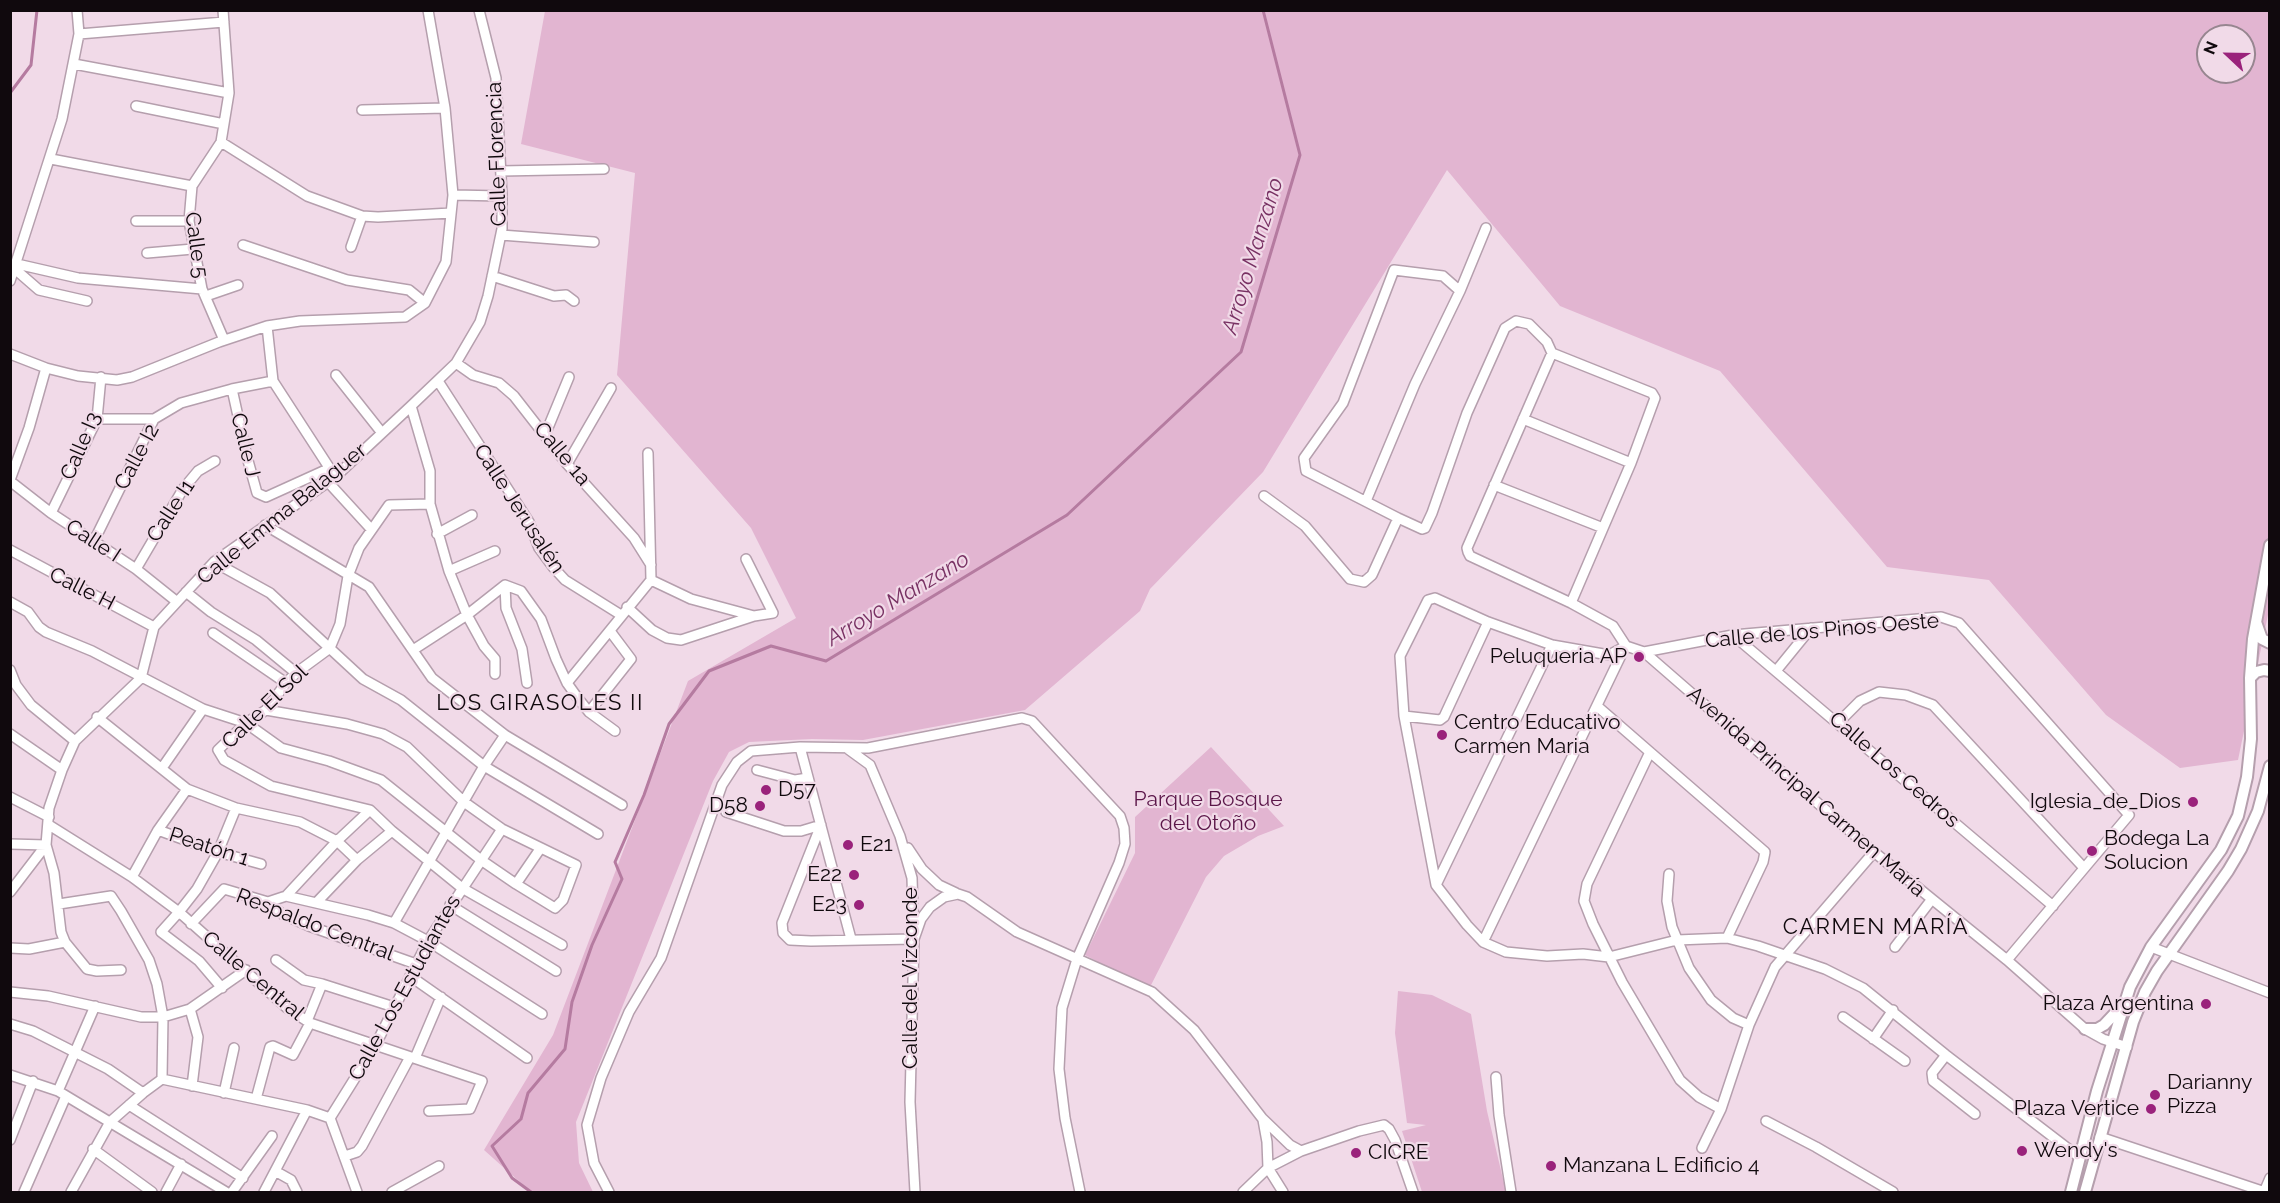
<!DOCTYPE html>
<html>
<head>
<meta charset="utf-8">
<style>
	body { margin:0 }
	#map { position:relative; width:2280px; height:1203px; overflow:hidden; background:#f1dae8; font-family:Raleway,sans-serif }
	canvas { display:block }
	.frame { position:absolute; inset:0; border:12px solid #10090d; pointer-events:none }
	.north { position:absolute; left:2196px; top:24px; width:60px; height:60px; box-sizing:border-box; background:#f1dae8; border:2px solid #978690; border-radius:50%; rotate:292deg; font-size:16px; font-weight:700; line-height:24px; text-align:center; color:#10090d }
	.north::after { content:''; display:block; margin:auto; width:21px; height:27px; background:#9a227b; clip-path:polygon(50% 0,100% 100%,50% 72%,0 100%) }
</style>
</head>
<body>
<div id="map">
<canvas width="2280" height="1203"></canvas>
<div class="frame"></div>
<div class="north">N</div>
</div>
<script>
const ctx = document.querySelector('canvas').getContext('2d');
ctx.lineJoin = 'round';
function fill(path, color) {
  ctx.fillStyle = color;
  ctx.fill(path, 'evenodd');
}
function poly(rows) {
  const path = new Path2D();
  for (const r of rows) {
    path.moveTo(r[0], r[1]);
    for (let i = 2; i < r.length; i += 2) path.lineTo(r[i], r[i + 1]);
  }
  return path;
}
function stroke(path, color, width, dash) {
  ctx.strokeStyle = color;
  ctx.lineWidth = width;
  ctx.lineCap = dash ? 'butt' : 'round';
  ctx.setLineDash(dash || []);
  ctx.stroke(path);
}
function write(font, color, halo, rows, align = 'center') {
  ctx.font = font + ' Raleway,sans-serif';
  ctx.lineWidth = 4.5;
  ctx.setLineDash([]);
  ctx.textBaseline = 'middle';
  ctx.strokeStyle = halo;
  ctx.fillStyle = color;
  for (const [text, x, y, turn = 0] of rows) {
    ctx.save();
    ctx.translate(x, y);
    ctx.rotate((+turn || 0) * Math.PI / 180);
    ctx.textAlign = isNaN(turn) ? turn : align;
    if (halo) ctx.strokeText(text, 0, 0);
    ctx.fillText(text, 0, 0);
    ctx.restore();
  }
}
const green = poly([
	[545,11,2269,11,2270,605,2238,760,2180,768,2106,715,1989,580,1887,567,1720,371,1560,306,1447,170,1263,472,1150,589,1140,611,1025,710,863,740,812,739,749,742,729,752,713,781,576,1122,579,1163,593,1192,531,1192,484,1150,553,1035,688,681,796,618,751,528,617,375,635,173,521,144],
	[2208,36,2244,36,2244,72,2208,72],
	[1211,747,1284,826,1258,836,1224,856,1206,877,1149,989,1085,955,1135,853,1135,817],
	[1398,991,1432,995,1471,1014,1487,1111,1506,1192,1422,1192,1402,1131,1426,1125,1407,1123,1395,1033]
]);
const stream = poly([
	[10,93,31,65,37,10],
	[531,1192,512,1178,492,1146,521,1119,528,1093,565,1049,572,1002,592,945,622,879,615,862,644,795,669,724,709,671,771,646,826,661,1067,515,1241,352,1300,155,1263,10]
]);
const minor = poly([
	[223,10,229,93,221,142,192,186,189,221,202,289,224,340],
	[79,34,224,22],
	[74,64,229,93],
	[136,106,224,124],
	[362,110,445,108],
	[221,142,307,196,362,216,378,217,451,213],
	[51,159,192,186],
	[501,171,604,169],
	[453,195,502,196],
	[136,221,189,221],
	[501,235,594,242],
	[243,245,347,280,409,290,425,303],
	[351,247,362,216],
	[147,253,193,249],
	[17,264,78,278,202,289],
	[16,270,39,290,87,301],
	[492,276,554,296,566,295,574,301],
	[10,281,62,119,79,34,77,10],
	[1460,291,1443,276,1394,270,1343,403,1304,458,1306,471,1398,518,1422,529,1425,528,1432,513,1467,413,1505,328,1516,321,1529,324,1547,342,1552,353,1652,393,1655,398,1631,463,1571,603],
	[206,296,238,285],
	[267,326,273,381,332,472],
	[1552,353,1467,548,1468,552,1470,556,1571,603,1613,626,1626,646],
	[10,354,46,368,78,376,117,380,132,377,219,342,267,326,300,321,405,317,425,303,446,262,453,195,445,108,428,10],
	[456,363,473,375,499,383,514,396,567,464,634,538,651,565],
	[336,375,382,433],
	[438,381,529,522,539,548,553,567,565,580,621,615],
	[232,389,247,457,257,493,266,497,330,468],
	[411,406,430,471,430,504,449,571,467,615,484,646,495,659,495,674],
	[97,419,154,419],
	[1523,419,1631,463],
	[545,435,569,377],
	[567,464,611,388],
	[10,480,29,428,46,368],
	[10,481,51,513,136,569,176,601],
	[328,482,371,529],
	[1494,485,1603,528],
	[1264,496,1305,526,1350,579,1364,582,1372,575,1398,518],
	[1366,501,1415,384,1460,291,1486,228],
	[430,504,389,505,359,548,348,576,340,624,330,648,296,673,286,683,266,710,246,723,218,750,224,760,271,786,370,810,392,831,462,888,562,945],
	[51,513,97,419,101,377],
	[265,525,369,587,432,678,505,735,622,805],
	[437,534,472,515],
	[94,541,154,419,181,403,232,389,273,381],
	[10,550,154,627],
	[214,562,270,593,363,679,401,700,484,766,598,834],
	[136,569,183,489,198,471,215,461],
	[449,571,495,551],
	[651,580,691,599,754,616],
	[505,585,521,591,541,619,556,659,567,683,577,697,589,712,615,731],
	[505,585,506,608,522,649,527,683],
	[186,592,211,612,256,640,296,673],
	[10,602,28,612,39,627,46,632,92,651,203,709,246,723,281,748,329,761,381,780,481,860,516,884,555,908,563,900,576,865,502,829,464,802,407,747,383,734,347,724,266,710],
	[627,607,652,630,667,638,681,640,754,616,773,613,746,559],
	[213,633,286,683],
	[1733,635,2053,906],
	[1626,646,1609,655,1552,645,1488,622,1435,598,1428,600,1400,656,1404,716,1436,885,1467,925,1483,942,1506,952,1547,956,1583,954,1609,957,1677,940,1727,938,1758,946,1825,969,1863,988,1946,1055,2079,1157],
	[1626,646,1644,652,1874,852,2007,960,2085,1029,2103,1039,2127,1047],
	[413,650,467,615,505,585],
	[1644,652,1733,635,1941,617,1959,623,2129,815,2007,960],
	[10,670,16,685,31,705,75,741],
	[1776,671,1811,628],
	[567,683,651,580,648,453],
	[1597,706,1765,852,1763,862,1727,938],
	[589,712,631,659,610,631],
	[1404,716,1440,720,1444,717,1488,622],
	[97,717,187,789,236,808,300,822,337,841,357,860],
	[1839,722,1860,701,1879,692,1906,695,1933,705,2084,868],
	[10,734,62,770],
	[800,747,851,939],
	[848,749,870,765,900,836,912,878,914,939,910,1102,915,1192],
	[1650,752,1587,884,1584,901,1593,924,1622,982,1680,1080,1699,1097,1721,1109],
	[162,768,203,709],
	[757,770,795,780,808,778],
	[10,797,49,817],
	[726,812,784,831,801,831,821,825],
	[49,825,132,877,179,912,287,1008,310,1023,482,1081,470,1109,429,1111],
	[821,825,782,923,783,933,790,940,811,941,914,939],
	[158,830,218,852,261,864],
	[10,844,46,845],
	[46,845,54,873,61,932,65,942,87,969,97,971,121,970],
	[908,848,922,869,939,885,956,893],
	[1669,874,1667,901,1672,927,1689,968,1711,1000,1733,1018,1749,1025],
	[132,877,158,830,187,789],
	[516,884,540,849],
	[1436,885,1552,645],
	[10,892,46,845,49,808,62,770,75,741,141,678,154,627,214,562,335,477,411,406,456,363,480,322,488,296,502,229,502,196,496,78,479,10],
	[286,896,337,841,370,810],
	[268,902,286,896,368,915,394,923,428,941,542,1014],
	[316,903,357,860,392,831],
	[59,904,111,896,121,911,149,960,157,984,163,1017,162,1079],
	[450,905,556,971],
	[394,923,484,766,505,735],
	[191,924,224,889,268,902,282,914,309,926,416,964],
	[914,939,921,919,930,907,944,897,958,894,967,897,1017,932,1152,992,1194,1030,1262,1118,1290,1145,1301,1151],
	[1483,942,1625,647],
	[1895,947,1932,899],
	[2151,947,2270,993],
	[10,948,29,949,65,942],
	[276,960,304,980,322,984],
	[410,976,527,1058],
	[222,988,199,961,161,932,179,912,197,889,218,852,236,808],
	[10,992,48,996,141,1017,163,1017,190,1009,246,970],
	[190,1009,198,1037,192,1086],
	[1843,1017,1905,1061],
	[307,1021,322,984,394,1007],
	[10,1024,33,1031,108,1069,143,1093],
	[1873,1039,1893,1010],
	[1946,1055,1932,1073,1933,1081,1975,1114],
	[415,1058,441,997],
	[10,1075,58,1091,226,1192],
	[1496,1077,1499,1115,1511,1192],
	[162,1079,307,1110,330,1118,357,1192],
	[58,1091,95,1006],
	[224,1093,234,1048],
	[256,1099,270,1047,273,1046,293,1055,310,1023],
	[129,1105,243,1178],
	[330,1118,375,1046,428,941,502,829],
	[1263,1120,1267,1142,1268,1168,1283,1192],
	[1766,1121,1816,1147,1893,1192],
	[2100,1137,2265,1192],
	[10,1140,33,1081],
	[1702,1148,1721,1109,1749,1025,1775,967,1874,852],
	[93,1149,152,1192],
	[345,1156,357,1152,362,1146,410,1057],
	[275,1171,291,1180,297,1192],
	[24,1192,66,1096],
	[71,1192,110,1122,143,1093,162,1079],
	[166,1192,181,1164],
	[232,1192,272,1136],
	[264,1192,307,1110],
	[392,1192,439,1166],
	[609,1192,594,1163,587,1125,601,1078,629,1012,661,958,722,785,737,762,751,751,800,747,868,748,1022,718,1032,721,1093,787,1120,816,1124,828,1125,844,1119,863,1077,959,1062,1008,1059,1069,1065,1118,1080,1192],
	[1243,1192,1268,1168,1301,1151,1359,1131,1384,1125,1389,1129,1395,1140,1413,1192],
	[2264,1192,2270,1178]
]);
const major = poly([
	[2256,622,2262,639,2270,643],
	[2250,678,2256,672,2264,670,2270,671],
	[2085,1029,2097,1029,2104,1025,2120,1008],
	[2071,1192,2097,1091,2130,987,2151,947,2221,850,2238,816,2247,777,2251,739,2250,678,2253,639,2270,545],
	[2085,1192,2133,1022,2145,992,2157,971,2228,871,2241,849,2258,811,2270,766]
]);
const markers = [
	[1639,657,6,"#9a227b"],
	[1442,735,6,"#9a227b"],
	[766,790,6,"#9a227b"],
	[2193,802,6,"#9a227b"],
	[760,806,6,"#9a227b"],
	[848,845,6,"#9a227b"],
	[2092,851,6,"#9a227b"],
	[854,875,6,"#9a227b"],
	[859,905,6,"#9a227b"],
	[2206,1004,6,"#9a227b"],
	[2155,1095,6,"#9a227b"],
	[2151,1109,6,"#9a227b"],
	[2022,1151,6,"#9a227b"],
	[1356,1153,6,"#9a227b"],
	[1551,1166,6,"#9a227b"]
];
const streetNames = [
	["Calle Florencia",497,154,-92],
	["Calle 5",196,245,82],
	["Calle J",245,445,76],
	["Calle I3",81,446,-67],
	["Calle 1a",562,454,50],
	["Calle I2",137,457,-62],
	["Calle Jerusalén",519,509,57],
	["Calle I1",171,511,-57],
	["Calle Emma Balaguer",282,514,-39],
	["Calle I",93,541,33],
	["Calle H",82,589,27],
	["Calle de los Pinos Oeste",1822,631,-5],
	["Calle El Sol",265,707,-44],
	["Calle Los Cedros",1894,770,41],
	["Avenida Principal Carmen María",1806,792,41],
	["Peatón 1",209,847,18],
	["Respaldo Central",315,925,21],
	["Calle Central",253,976,40],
	["Calle del Vizconde",911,978,-90],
	["Calle Los Estudiantes",405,988,-61]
];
const poiNames = [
	["Peluqueria AP",1627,657,"right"],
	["Centro Educativo",1454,723],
	["Carmen Maria",1454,747],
	["D57",778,790],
	["Iglesia_de_Dios",2181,802,"right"],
	["D58",748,806,"right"],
	["Bodega La",2104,839],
	["Solucion",2104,863],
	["E21",860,845],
	["E22",842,875,"right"],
	["E23",847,905,"right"],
	["Plaza Argentina",2194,1004,"right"],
	["Darianny",2167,1083],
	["Pizza",2167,1107],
	["Plaza Vertice",2139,1109,"right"],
	["Wendy's",2034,1151],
	["CICRE",1368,1153],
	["Manzana L Edificio 4",1563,1166]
];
const parkNames = [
	["Parque Bosque",1208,800],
	["del Otoño",1208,824]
];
const waterNames = [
	["Arroyo Manzano",1253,256,-73],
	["Arroyo Manzano",898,599,-31]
];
const neighbourhoodNames = [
	["LOS GIRASOLES II",540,703],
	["CARMEN MARÍA",1876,927]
];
fill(green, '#e2b5d1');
stroke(stream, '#b57ba0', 3);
stroke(minor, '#b59fad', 12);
stroke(major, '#b59fad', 14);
stroke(minor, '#fff', 9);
stroke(major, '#fff', 10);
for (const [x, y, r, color] of markers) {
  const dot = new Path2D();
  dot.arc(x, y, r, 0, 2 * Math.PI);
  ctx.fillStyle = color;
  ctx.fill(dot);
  stroke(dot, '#f1dae8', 2);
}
write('21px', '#10090d', '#f1dae8', streetNames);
write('21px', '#10090d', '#f1dae8', poiNames, 'left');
write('21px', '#5b1649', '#f1dae8', parkNames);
write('italic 22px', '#783163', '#f1dae8', waterNames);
ctx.letterSpacing = '1.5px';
write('22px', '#10090d', '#f1dae8', neighbourhoodNames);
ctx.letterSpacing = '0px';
</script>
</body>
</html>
